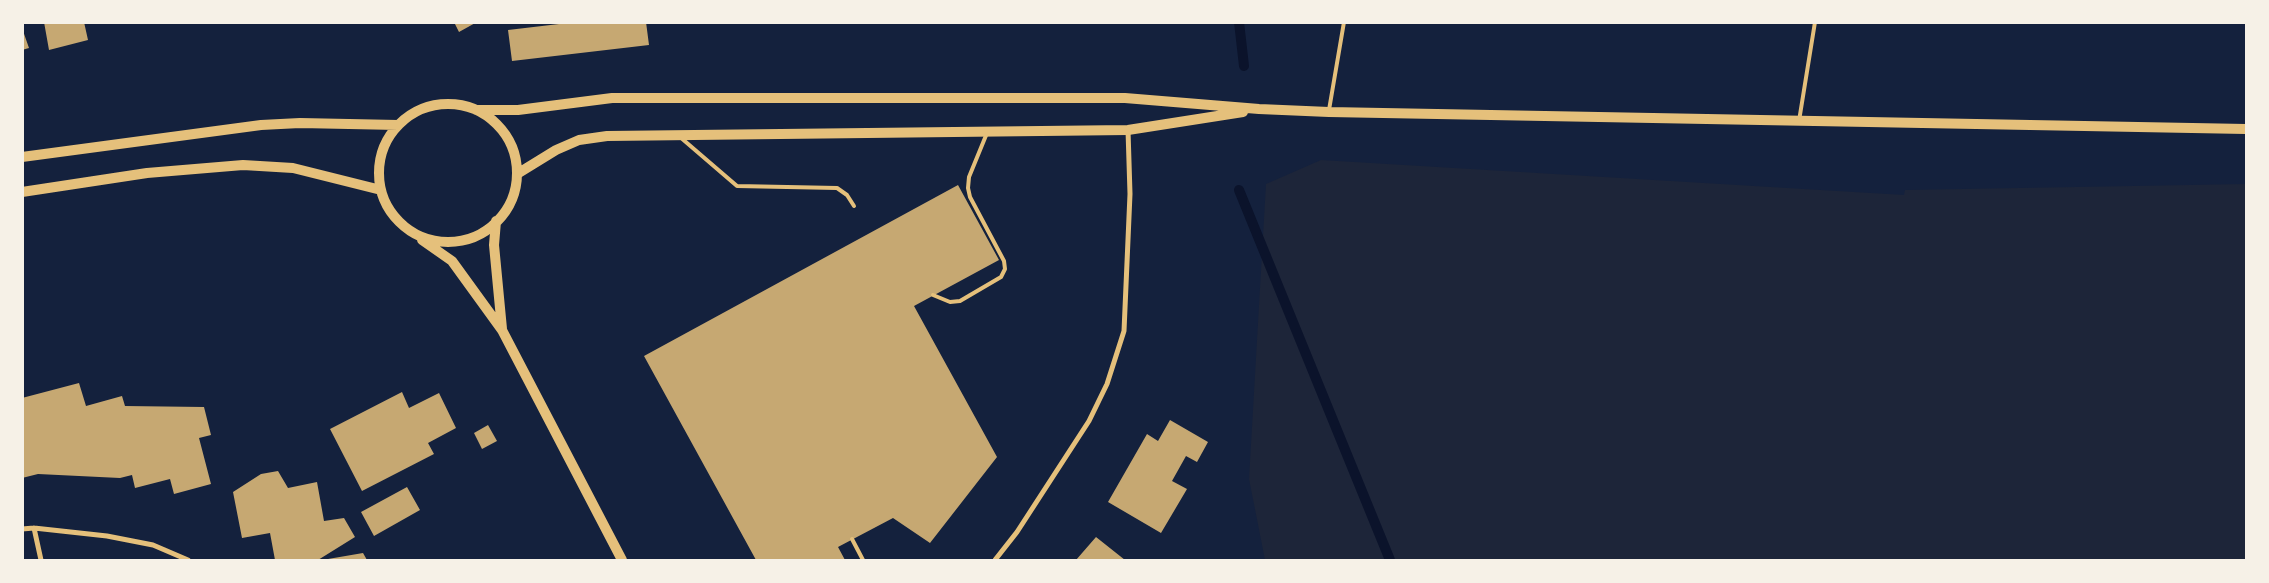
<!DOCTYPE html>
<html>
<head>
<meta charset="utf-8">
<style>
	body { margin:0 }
	#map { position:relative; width:2269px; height:583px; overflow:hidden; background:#14213d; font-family:Quicksand,sans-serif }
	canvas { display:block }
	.frame { position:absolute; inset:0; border:24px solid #f6f1e7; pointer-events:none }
</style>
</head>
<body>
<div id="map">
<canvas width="2269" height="583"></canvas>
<div class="frame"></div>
</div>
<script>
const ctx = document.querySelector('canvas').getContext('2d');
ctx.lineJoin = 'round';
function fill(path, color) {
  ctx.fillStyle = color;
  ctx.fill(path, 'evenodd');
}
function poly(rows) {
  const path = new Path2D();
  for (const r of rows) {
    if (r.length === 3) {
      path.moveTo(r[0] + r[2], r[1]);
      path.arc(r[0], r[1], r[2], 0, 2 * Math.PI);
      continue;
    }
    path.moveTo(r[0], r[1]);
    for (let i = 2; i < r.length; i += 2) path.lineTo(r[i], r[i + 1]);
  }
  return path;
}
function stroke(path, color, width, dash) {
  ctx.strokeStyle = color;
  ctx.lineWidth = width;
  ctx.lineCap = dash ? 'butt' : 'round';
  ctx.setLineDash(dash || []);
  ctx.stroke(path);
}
const green = poly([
	[1321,160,1904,195,1905,190,2246,184,2246,560,1265,560,1249,479,1266,184]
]);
const stream = poly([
	[1239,22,1244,66],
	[1239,190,1390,560]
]);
const building = poly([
	[44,22,84,22,88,40,49,50],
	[454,22,477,22,459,32],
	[576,22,646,22,649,45,512,61,508,30],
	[22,28,29,48,22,50],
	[958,185,999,260,914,306,997,457,930,543,893,518,838,547,845,560,756,560,644,356],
	[79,383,86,406,122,396,125,406,204,407,211,435,199,438,211,484,174,494,170,479,135,488,132,475,120,478,38,474,22,478,22,398],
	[402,392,409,408,439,393,456,428,428,443,434,454,362,491,330,429],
	[1170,420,1208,442,1197,462,1186,456,1172,481,1187,489,1161,533,1108,502,1147,434,1158,441],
	[488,425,497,441,482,449,474,433],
	[278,471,288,488,317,482,324,521,344,518,355,537,318,560,275,560,270,533,242,538,233,492,261,474],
	[407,487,420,510,374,536,361,512],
	[1096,537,1125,560,1076,560],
	[363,553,367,560,328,560,328,559]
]);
const service = poly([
	[1329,110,1344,22],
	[1799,121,1815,22],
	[680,137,737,186,837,188,847,195,854,206],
	[933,295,950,302,960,301,1001,277,1005,269,1004,261,970,197,968,188,969,177,987,133],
	[852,539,863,560]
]);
const minor = poly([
	[34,528,41,560],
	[22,529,34,528,107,536,153,545,188,560],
	[995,560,1017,532,1089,421,1107,384,1124,331,1130,194,1128,130]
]);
const secondary = poly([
	[448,173,69],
	[476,110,518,110,612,98,1125,98,1259,109,1329,112,2246,129],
	[22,157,261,125,300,123,398,125],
	[517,174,556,150,579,140,607,136,1128,130,1243,112],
	[22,192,147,173,243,165,293,168,381,190],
	[496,221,494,245,502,329],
	[422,240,452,261,502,330,622,560]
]);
fill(green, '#1d2539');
stroke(stream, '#0b132b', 10);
fill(building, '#c6a872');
stroke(service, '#e5c07b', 4);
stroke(minor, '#e5c07b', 5);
stroke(secondary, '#e5c07b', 10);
</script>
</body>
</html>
